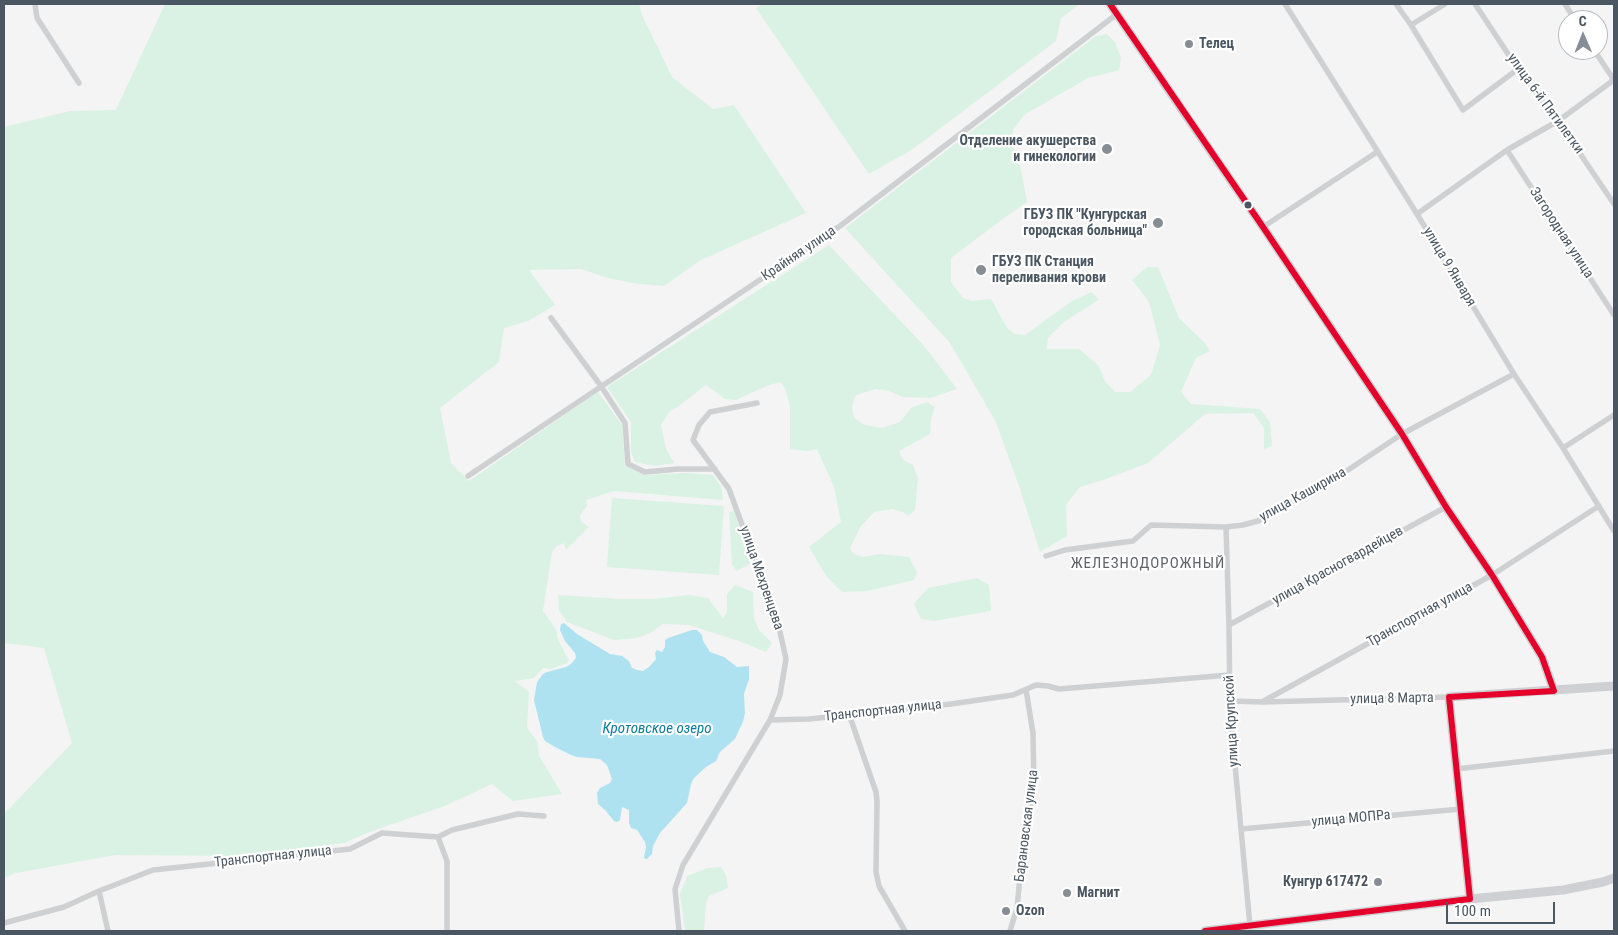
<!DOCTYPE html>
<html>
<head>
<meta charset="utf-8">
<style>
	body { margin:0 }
	#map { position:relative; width:1618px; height:935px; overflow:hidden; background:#f4f4f4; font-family:"Roboto Condensed",sans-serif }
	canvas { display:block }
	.frame { position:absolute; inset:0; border:5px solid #4a5661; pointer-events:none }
	.north { position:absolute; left:1558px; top:10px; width:50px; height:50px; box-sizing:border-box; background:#fff; border:1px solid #b7bbc0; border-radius:50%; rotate:359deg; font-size:14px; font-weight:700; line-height:20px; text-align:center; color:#4a5661 }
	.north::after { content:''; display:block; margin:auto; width:18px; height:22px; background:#868d94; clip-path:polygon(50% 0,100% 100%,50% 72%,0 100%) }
	.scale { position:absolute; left:1446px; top:902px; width:109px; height:22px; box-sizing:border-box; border:2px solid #4a5661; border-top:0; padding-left:6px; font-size:15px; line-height:18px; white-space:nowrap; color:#4a5661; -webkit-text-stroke:4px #fff; paint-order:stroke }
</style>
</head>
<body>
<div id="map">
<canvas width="1618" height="935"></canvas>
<div class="frame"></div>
<div class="north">С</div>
<div class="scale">100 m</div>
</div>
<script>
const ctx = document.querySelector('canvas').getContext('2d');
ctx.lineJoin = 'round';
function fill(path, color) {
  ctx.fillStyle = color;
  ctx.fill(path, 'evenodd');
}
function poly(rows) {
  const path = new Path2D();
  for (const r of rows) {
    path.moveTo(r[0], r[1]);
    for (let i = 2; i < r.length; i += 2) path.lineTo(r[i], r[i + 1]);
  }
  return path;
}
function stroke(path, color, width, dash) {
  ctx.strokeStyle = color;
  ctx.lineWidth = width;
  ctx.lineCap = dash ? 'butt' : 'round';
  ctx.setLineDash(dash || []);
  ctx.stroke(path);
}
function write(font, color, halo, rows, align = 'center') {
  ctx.font = font + ' "Roboto Condensed",sans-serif';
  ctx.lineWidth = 4.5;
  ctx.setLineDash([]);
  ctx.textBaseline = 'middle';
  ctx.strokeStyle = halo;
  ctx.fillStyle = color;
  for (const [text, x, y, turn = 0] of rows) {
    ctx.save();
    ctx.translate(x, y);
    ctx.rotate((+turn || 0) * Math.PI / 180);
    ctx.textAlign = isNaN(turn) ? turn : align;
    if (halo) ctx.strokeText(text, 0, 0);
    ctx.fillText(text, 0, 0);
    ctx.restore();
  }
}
const green = poly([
	[165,4,639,4,642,15,672,77,713,109,734,105,806,213,701,260,664,286,639,284,608,278,581,269,529,270,555,305,528,321,504,328,499,362,440,408,451,463,469,481,598,392,622,425,625,466,645,475,686,473,713,475,721,486,723,500,614,491,586,500,587,506,580,515,581,522,589,527,566,550,564,543,557,546,552,552,543,611,557,631,557,637,569,661,567,663,551,669,543,668,534,678,515,681,529,692,527,728,537,741,539,756,562,794,513,801,492,784,445,806,372,831,344,843,240,856,115,855,16,873,4,878,4,814,72,743,44,648,4,643,4,127,70,111,116,110],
	[763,4,1080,4,1061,18,1056,41,913,149,869,174,756,8],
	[1107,34,1115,42,1121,58,1119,70,1088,78,1024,115,1013,130,1012,143,1021,170,1027,202,1004,218,951,258,951,282,963,298,972,301,991,299,1007,328,1015,334,1025,335,1072,301,1092,292,1099,300,1065,321,1048,338,1047,349,1079,349,1098,365,1105,381,1115,392,1130,392,1151,375,1160,345,1149,302,1132,280,1147,267,1158,267,1179,318,1205,343,1210,351,1196,358,1181,392,1191,404,1260,409,1270,422,1272,446,1264,449,1264,428,1253,413,1205,414,1148,463,1106,479,1080,487,1066,505,1067,536,1040,552,1020,489,996,422,950,343,845,228,1096,36],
	[829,245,925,347,957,389,930,398,903,397,889,391,876,389,856,395,852,406,854,418,865,425,882,428,900,422,911,408,927,402,935,407,931,419,930,434,899,451,903,460,913,465,918,478,915,510,908,516,903,512,892,509,874,512,861,526,850,548,853,554,864,557,879,554,909,557,917,572,914,580,867,591,842,592,827,577,809,547,841,522,834,487,817,449,806,451,790,449,790,406,785,388,781,382,769,385,736,400,725,399,706,385,680,405,670,411,661,425,666,449,674,463,654,466,635,462,631,452,631,422,607,387],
	[612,498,724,506,719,575,607,567],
	[734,511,751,563,737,571,732,565,729,512],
	[977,578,989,585,991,611,934,621,921,619,914,604,928,588],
	[735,585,753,592,754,618,759,630,772,643,766,652,739,641,689,625,663,624,650,633,637,638,614,640,567,622,559,610,558,595,621,599,653,599,689,595,708,598,723,618,727,612,727,594],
	[721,867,726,875,728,888,709,896,706,903,704,931,685,931,680,894,687,876,708,868]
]);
const water = poly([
	[564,623,577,634,610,654,622,656,629,661,632,668,637,670,643,671,649,667,656,659,655,653,657,650,662,652,665,647,665,640,668,638,692,630,697,630,702,635,703,641,710,652,724,657,737,667,749,666,749,679,744,694,745,713,743,722,739,730,735,739,720,752,716,761,706,767,694,778,691,784,687,803,660,833,653,846,652,854,647,859,645,859,644,857,646,847,645,842,637,830,631,828,629,823,629,810,622,807,620,820,617,822,614,821,606,811,598,804,597,793,600,788,610,783,612,779,607,765,600,759,577,757,571,755,555,747,545,741,543,737,534,700,537,682,543,674,547,672,566,667,571,664,576,658,575,653,565,641,560,630,561,624]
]);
const street = poly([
	[35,4,37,18,79,83],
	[1285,4,1417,214,1514,374,1563,448,1614,531],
	[1396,4,1411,25,1463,110,1518,69],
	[1475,4,1518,69,1558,121,1614,204],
	[1565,4,1575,20],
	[1411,25,1445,4],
	[1594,50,1614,80],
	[1507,150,1614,315],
	[1417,214,1507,150,1558,121,1611,82,1614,77],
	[1263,227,1377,152],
	[551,318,601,386,625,423,628,464,645,472,678,469,715,469],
	[1563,448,1614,415],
	[468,476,840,226,1117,14],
	[1226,527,1229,625,1230,711,1250,926],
	[1046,556,1065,550,1133,541,1151,525,1226,527,1243,525,1258,521,1336,478,1402,434,1514,374],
	[1229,625,1446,507],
	[1230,701,1262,702,1449,697],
	[1262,702,1492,575,1599,506],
	[849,714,876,792,877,801,876,872,879,886,905,931],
	[770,720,809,719,951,704,1013,695,1036,685,1048,686,1059,689,1229,675],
	[1456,769,1614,751],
	[1241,829,1461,809],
	[438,837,447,861,447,931],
	[99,891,108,931],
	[4,923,64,907,99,891,153,870,350,849,382,833,438,837,452,830,518,814,544,816],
	[679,931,675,889,683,865,770,720,780,695,786,659,778,623,729,489,693,440,699,425,710,412,757,403],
	[1010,931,1017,908,1023,846,1034,787,1033,733,1026,690]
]);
const secondary = poly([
	[1110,4,1185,114,1263,227,1402,434,1446,507,1492,575,1542,657,1554,691],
	[1470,899,1449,697,1614,686],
	[1205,931,1470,899,1563,890,1603,882,1614,878]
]);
const bus1 = poly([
	[1110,4,1263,227,1402,434,1446,507,1492,575,1542,657,1554,691,1449,697,1470,899,1205,931]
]);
const markers = [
	[1189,44,5,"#868d94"],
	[1107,149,6,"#868d94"],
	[1248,205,4.5,"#4a5661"],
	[1158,223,6,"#868d94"],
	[981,270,6,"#868d94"],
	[1378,882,5,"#868d94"],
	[1067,893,5,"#868d94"],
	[1006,911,5,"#868d94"]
];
const poiNames = [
	["Телец",1199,44],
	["Отделение акушерства",1096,141,"right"],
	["и гинекологии",1096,157,"right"],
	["ГБУЗ ПК \"Кунгурская",1147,215,"right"],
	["городская больница\"",1147,231,"right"],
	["ГБУЗ ПК Станция",992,262],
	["переливания крови",992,278],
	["Кунгур 617472",1368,882,"right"],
	["Магнит",1077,893],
	["Ozon",1016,911]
];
const streetNames = [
	["улица 6-й Пятилетки",1545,104,54],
	["Загородная улица",1561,233,57],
	["Крайняя улица",799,254,-34],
	["улица 9 Января",1449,267,59],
	["улица Каширина",1303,495,-29],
	["улица Красногвардейцев",1338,566,-29],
	["улица Мехренцева",761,578,71],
	["Транспортная улица",1420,615,-29],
	["улица 8 Марта",1392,699,-1],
	["Транспортная улица",883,711,-6],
	["улица Крупской",1232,721,-93],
	["улица МОПРа",1351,819,-5],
	["Барановская улица",1027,826,-83],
	["Транспортная улица",273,857,-6]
];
const neighbourhoodNames = [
	["ЖЕЛЕЗНОДОРОЖНЫЙ",1148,564]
];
const waterNames = [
	["Кротовское озеро",657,729]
];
fill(green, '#d9f2e3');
fill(water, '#aee2f0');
stroke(street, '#ced0d2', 5.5);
stroke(secondary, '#ced0d4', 9);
stroke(bus1, '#e4002b', 6);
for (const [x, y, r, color] of markers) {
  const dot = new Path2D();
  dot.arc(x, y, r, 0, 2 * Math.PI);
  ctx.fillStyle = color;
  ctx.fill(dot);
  stroke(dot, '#fff', 2);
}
write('bold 14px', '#4a5661', '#fff', poiNames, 'left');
write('14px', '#4a5661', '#fff', streetNames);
ctx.letterSpacing = '1px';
write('15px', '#5f6368', '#fff', neighbourhoodNames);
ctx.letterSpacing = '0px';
write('italic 15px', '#0c7c9b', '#fff', waterNames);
</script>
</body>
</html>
